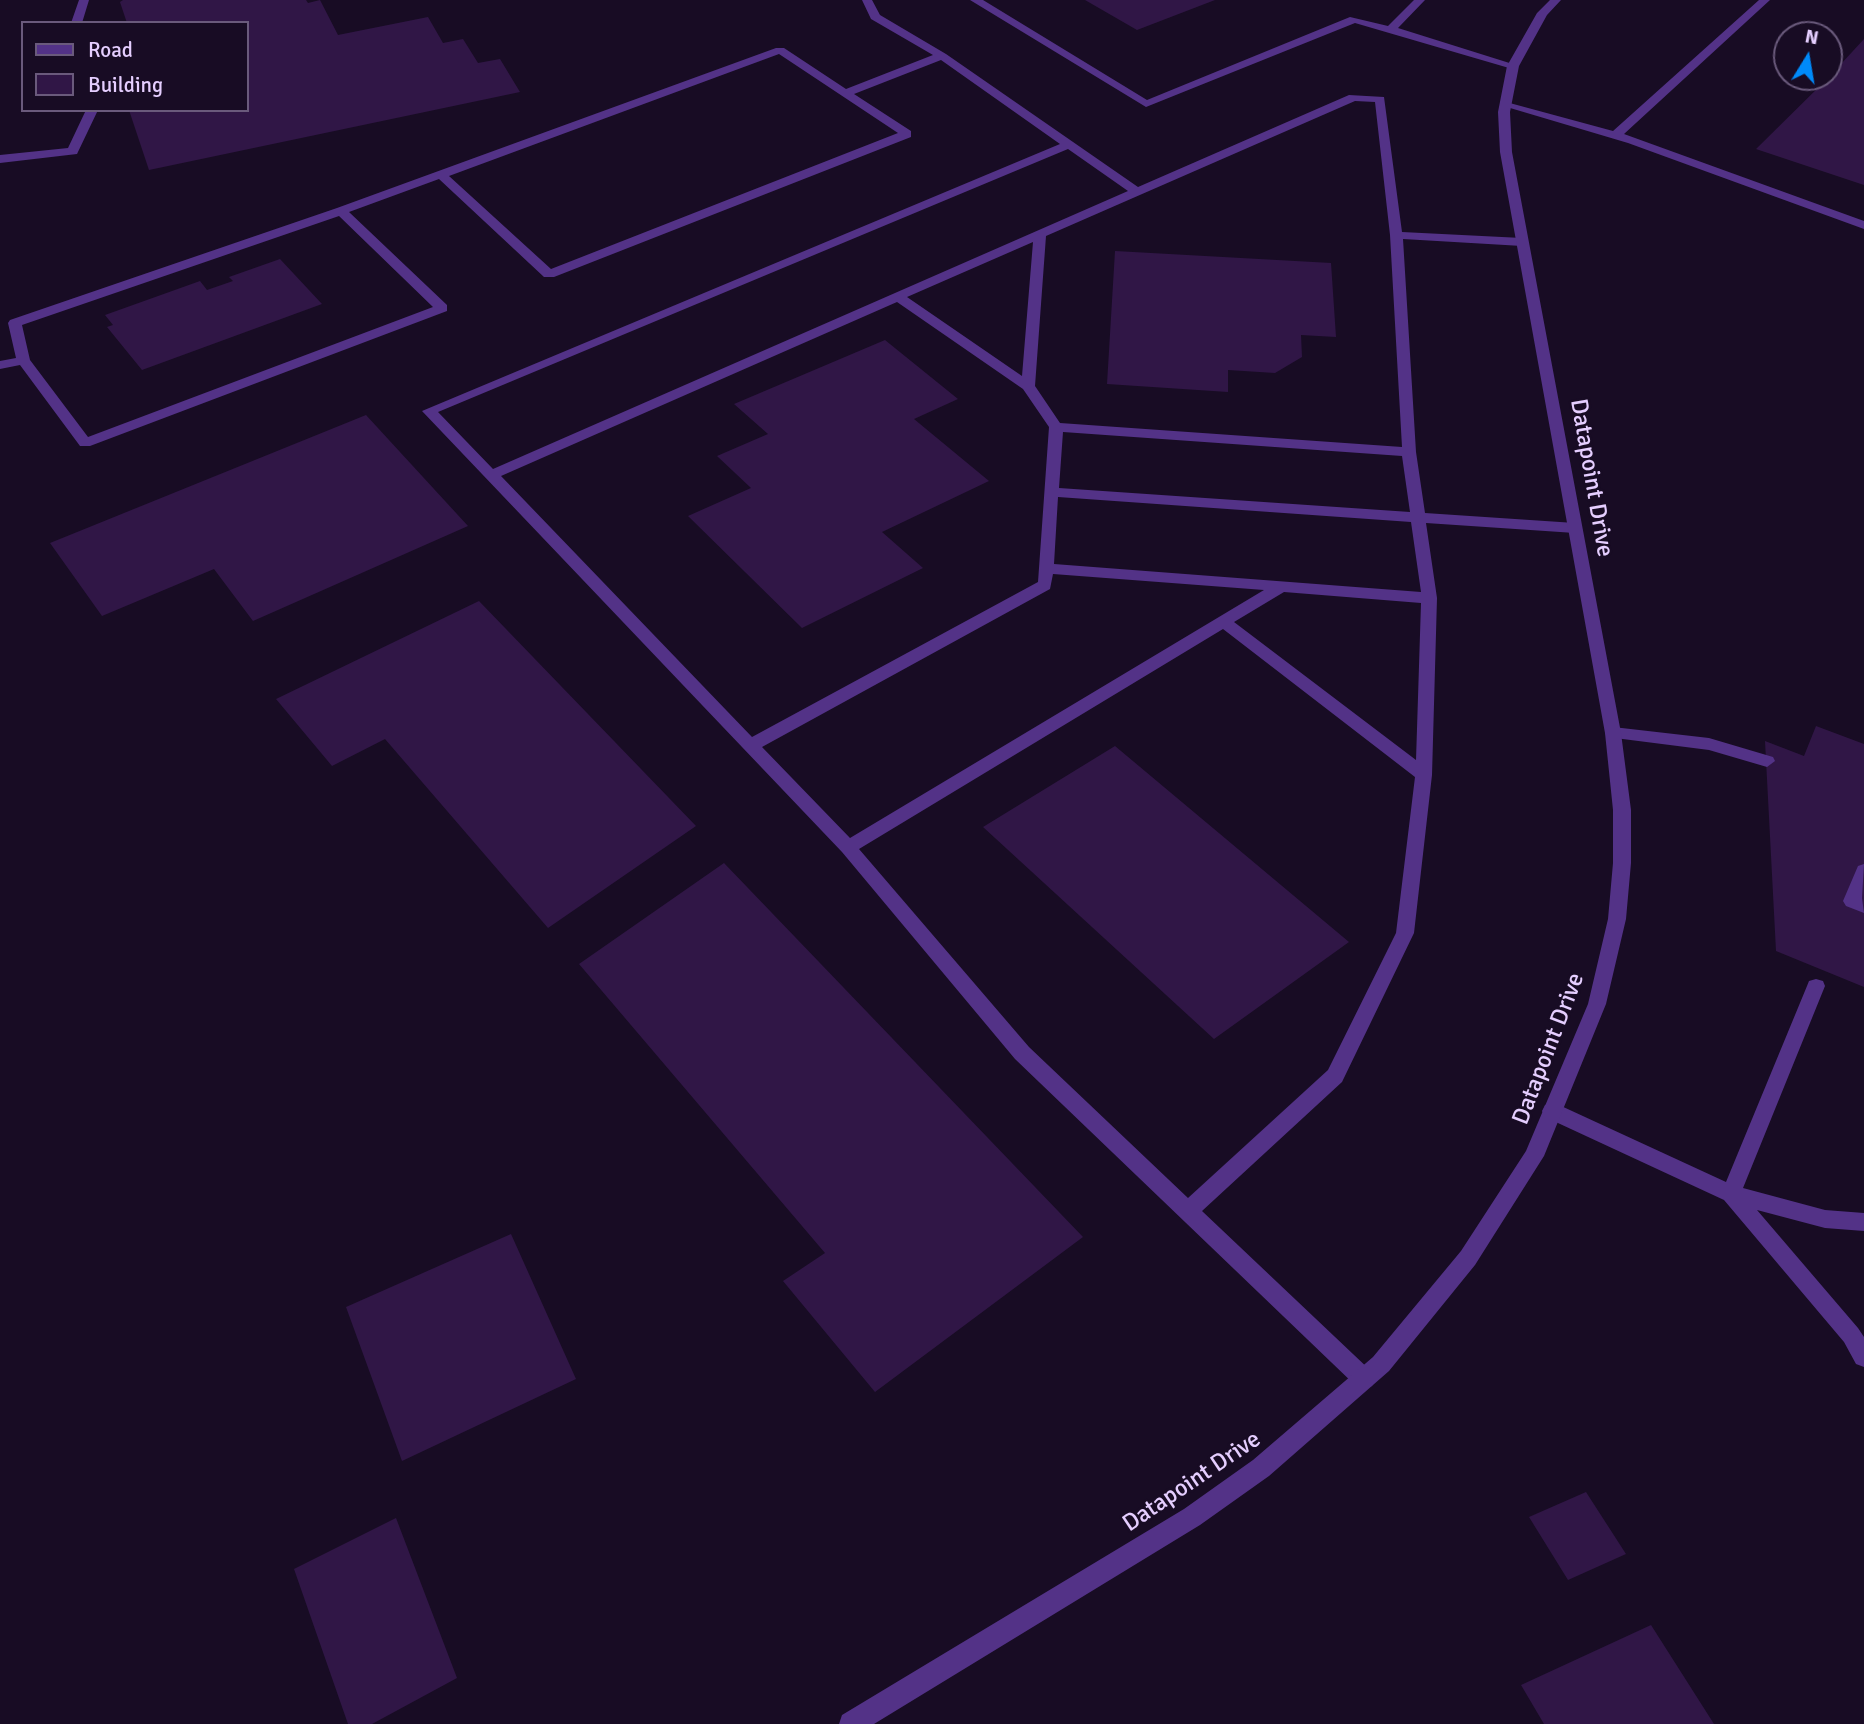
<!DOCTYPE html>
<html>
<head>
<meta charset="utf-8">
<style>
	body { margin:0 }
	#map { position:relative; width:1864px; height:1724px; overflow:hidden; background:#180c24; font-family:Signika,sans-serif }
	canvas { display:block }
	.legend { position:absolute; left:21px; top:21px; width:228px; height:91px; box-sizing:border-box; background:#180c24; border:2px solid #6a5a7c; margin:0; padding:9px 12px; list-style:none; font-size:21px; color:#e5ceff }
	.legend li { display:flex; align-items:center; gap:14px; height:35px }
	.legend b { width:35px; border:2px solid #6a5a7c }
	.north { position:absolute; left:1773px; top:21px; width:70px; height:70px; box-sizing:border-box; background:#180c24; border:2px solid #6a5a7c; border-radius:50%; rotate:11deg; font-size:19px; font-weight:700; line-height:28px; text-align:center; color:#e5ceff }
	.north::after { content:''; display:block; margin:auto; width:24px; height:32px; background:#008af9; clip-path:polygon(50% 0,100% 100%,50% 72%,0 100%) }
</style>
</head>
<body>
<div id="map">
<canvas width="1864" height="1724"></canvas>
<ul class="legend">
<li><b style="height:9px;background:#533287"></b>Road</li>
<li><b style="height:19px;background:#301646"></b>Building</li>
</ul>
<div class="north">N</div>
</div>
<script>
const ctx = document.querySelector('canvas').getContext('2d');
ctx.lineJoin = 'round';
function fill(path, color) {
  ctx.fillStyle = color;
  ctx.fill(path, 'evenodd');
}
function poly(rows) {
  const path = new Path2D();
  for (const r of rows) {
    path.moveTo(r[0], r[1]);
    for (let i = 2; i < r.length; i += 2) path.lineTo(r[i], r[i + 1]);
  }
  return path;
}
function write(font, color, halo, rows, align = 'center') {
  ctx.font = font + ' Signika,sans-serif';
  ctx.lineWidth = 5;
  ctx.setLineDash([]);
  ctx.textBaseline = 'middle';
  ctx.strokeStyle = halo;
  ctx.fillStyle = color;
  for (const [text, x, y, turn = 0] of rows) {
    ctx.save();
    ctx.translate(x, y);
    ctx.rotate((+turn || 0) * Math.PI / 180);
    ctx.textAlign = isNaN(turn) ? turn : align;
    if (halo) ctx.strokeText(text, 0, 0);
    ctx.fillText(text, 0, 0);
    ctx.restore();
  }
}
const building = poly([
	[123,0,306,0,308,3,320,0,338,35,428,17,443,43,463,39,478,63,500,59,520,92,149,170,129,110,247,110,247,23,127,23,120,2],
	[1085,0,1215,0,1137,30],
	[1864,39,1864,185,1756,149,1829,77],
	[1115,251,1331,263,1336,337,1301,335,1302,357,1275,373,1228,370,1228,392,1107,384],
	[280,259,322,304,142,370,107,327,113,325,105,315,200,281,207,290,233,281,229,277],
	[885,340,958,399,914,419,989,481,882,532,923,568,802,628,688,516,751,488,717,456,768,434,734,404],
	[366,415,468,526,253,621,214,569,102,616,50,543],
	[479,601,696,826,548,928,385,739,332,766,276,699],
	[1816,726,1864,744,1864,987,1776,951,1765,741,1804,756],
	[1115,746,1349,942,1214,1039,983,827],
	[724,863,1083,1237,875,1392,783,1281,825,1253,579,964],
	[511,1234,576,1379,402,1461,346,1307],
	[1586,1492,1626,1554,1568,1580,1529,1517],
	[396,1518,457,1678,372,1724,348,1724,294,1569],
	[1651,1625,1714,1724,1544,1724,1521,1685]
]);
const service = poly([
	[79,0,89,0,82,23,71,23,79,0],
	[862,0,872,0,880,15,946,54,1138,187,1349,95,1384,97,1402,232,1522,238,1528,242,1522,246,1403,239,1416,452,1425,513,1575,523,1582,528,1575,533,1426,523,1437,598,1432,775,1414,933,1342,1082,1202,1211,1372,1372,1375,1379,1372,1386,1364,1389,1356,1386,1015,1059,842,852,422,411,1060,144,941,60,854,94,911,131,911,137,554,277,544,277,439,179,349,212,447,305,447,311,90,446,80,446,20,365,0,369,0,361,16,358,8,323,10,320,337,208,776,48,784,48,846,89,933,55,871,19,862,0],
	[779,54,898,133,551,269,449,176,779,54],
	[1355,101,1375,102,1390,235,1402,447,1060,423,1035,386,1046,236,1355,101],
	[1068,149,1128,191,493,469,438,412,1068,149],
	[339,216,433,307,88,437,30,360,22,325,339,216],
	[1033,242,1022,376,907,297,1033,242],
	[897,302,1023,389,1049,427,1038,582,752,737,501,476,897,302],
	[1063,432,1402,456,1410,512,1059,488,1063,432],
	[1058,497,1411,522,1421,592,1054,564,1058,497],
	[1053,574,1264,590,850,838,762,747,1050,589,1053,574],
	[1284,592,1421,603,1416,760,1234,622,1284,592],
	[1223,629,1415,777,1396,933,1328,1070,1188,1198,1029,1047,859,849,1223,629],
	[970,0,983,0,1147,100,1350,17,1388,26,1414,0,1425,0,1398,28,1519,66,1509,68,1355,23,1146,107,970,0],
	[1759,0,1770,0,1624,134,1864,221,1864,229,1628,143,1500,105,1506,102,1613,131,1759,0],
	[86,110,98,110,77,154,0,163,0,155,68,148,86,110],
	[1613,727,1709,738,1773,757,1775,761,1767,767,1709,750,1607,737,1605,733,1607,729,1613,727],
	[1864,864,1862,898,1864,913,1846,906,1843,901,1858,866,1864,864],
	[1816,979,1823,981,1825,986,1743,1188,1825,1210,1864,1213,1864,1231,1825,1228,1757,1210,1858,1328,1864,1337,1864,1367,1856,1364,1844,1342,1724,1200,1545,1117,1542,1111,1545,1105,1552,1103,1559,1105,1726,1182,1807,986,1809,981,1816,979]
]);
const minor = poly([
	[1550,0,1561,0,1547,15,1519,66,1510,112,1512,152,1621,733,1631,810,1631,863,1626,919,1606,1004,1544,1156,1475,1265,1389,1371,1269,1476,1200,1525,874,1724,839,1724,842,1715,1184,1509,1253,1460,1373,1357,1461,1251,1526,1151,1588,1004,1608,919,1613,863,1613,810,1605,733,1500,152,1498,112,1507,66,1537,13,1550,0]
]);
const streetNames = [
	["Datapoint Drive",1591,478,80],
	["Datapoint Drive",1549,1049,-69],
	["Datapoint Drive",1192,1482,-34]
];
fill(building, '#301646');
fill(service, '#533287');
fill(minor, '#533287');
write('24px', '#e5ceff', '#180c24', streetNames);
</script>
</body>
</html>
